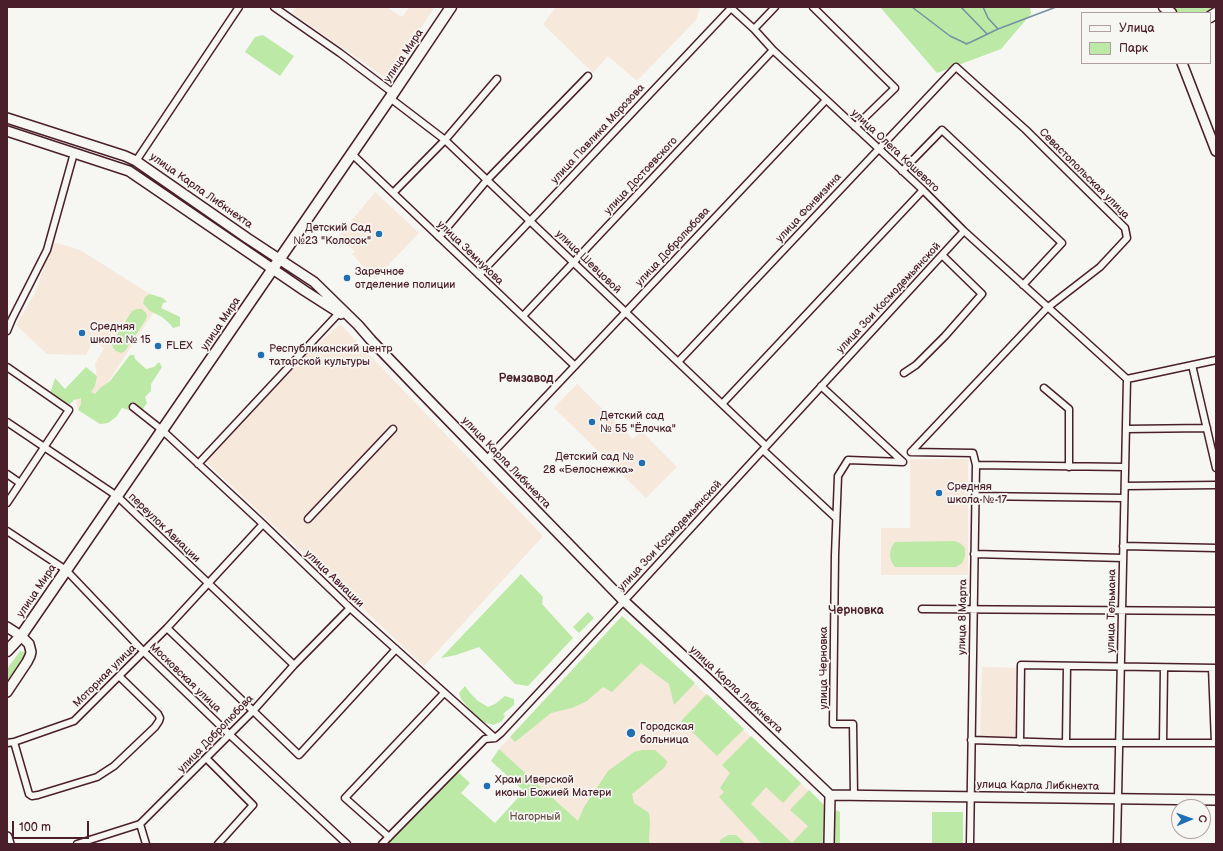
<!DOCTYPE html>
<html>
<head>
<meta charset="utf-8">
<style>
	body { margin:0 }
	#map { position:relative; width:1223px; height:851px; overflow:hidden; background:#f6f6f2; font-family:"Balsamiq Sans",sans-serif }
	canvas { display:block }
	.frame { position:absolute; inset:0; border:8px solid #4a1f2b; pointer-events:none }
	.legend { position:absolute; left:1081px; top:12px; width:130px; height:52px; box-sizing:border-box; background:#f6f6f2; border:1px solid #b1a0a2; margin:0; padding:5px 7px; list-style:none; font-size:12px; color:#4a1f2b }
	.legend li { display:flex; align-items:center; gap:8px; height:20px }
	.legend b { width:20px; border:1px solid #b1a0a2 }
	.north { position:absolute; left:1171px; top:799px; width:40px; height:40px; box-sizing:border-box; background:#f6f6f2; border:1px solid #b1a0a2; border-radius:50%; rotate:88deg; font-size:11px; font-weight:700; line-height:16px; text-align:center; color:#4a1f2b }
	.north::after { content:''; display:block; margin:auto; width:14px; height:18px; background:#1f6fb2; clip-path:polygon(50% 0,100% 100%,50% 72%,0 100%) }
	.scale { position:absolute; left:12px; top:821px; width:77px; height:18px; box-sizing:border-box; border:2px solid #4a1f2b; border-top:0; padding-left:5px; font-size:12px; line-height:14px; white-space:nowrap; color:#4a1f2b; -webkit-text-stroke:3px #f6f6f2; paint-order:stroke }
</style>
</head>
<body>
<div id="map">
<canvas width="1223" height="851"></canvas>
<div class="frame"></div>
<ul class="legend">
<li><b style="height:5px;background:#f6f6f2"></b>Улица</li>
<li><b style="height:11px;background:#bde9a6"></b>Парк</li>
</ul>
<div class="north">С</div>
<div class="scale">100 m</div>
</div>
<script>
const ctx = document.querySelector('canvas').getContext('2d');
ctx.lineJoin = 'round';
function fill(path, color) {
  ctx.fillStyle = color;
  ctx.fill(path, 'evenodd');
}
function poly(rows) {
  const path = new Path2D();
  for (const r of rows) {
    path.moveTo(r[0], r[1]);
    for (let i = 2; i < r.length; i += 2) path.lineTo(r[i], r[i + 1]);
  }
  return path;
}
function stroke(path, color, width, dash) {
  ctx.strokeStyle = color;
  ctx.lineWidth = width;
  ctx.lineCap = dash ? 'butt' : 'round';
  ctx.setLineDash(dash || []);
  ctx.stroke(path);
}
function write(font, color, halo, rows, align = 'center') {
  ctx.font = font + ' "Balsamiq Sans",sans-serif';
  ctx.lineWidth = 3.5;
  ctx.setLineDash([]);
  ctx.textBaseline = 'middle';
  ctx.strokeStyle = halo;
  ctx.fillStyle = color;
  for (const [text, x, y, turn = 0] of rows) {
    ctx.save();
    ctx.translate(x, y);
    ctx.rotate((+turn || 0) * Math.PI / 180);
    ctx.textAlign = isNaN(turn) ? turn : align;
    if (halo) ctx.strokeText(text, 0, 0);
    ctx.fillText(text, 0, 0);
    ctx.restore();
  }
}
const built = poly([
	[297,7,387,7,402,17,410,7,435,7,386,78,292,13],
	[556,7,700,7,696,20,637,81,608,56,593,73,543,24],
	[375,192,419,233,375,279,352,254,355,252,339,236],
	[57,243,80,250,161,301,87,414,77,408,76,396,97,376,95,364,104,348,94,340,90,340,90,348,86,355,47,354,16,325,35,293,52,244],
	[340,324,543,536,424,666,205,461,266,392],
	[577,384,633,439,641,431,677,467,646,498,554,408],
	[910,459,968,459,968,575,881,575,881,528,910,528],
	[622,616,824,805,823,844,603,844,499,749],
	[982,667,1018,668,1017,739,980,739]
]);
const green = poly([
	[880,7,1030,7,1031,14,1001,49,937,73],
	[1169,7,1210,7,1211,10,1205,13,1176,13],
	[263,35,294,56,280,76,245,52,255,37],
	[150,294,163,298,167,302,163,303,161,308,180,317,180,326,173,328,170,324,162,317,150,311,143,303,145,297],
	[137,309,142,309,146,313,147,317,145,321,125,351,121,353,116,351,113,348,112,343,132,311],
	[130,355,134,355,135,359,146,369,154,367,159,362,162,367,151,384,151,391,145,397,147,403,139,414,129,410,122,408,116,417,108,423,100,424,78,410,81,404,81,398,74,400,67,407,50,394,55,378,65,389,86,367,97,376,95,386,91,392,95,394,100,388,110,381],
	[954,541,960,543,965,548,965,557,962,563,956,567,895,567,891,561,890,555,891,548,895,542],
	[521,574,543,597,542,604,573,638,528,686,515,684,479,647,456,655,441,658],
	[588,612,594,618,579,633,573,627],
	[622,616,695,683,674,705,669,684,641,663,612,692,603,687,587,701,572,708,551,713,515,742,510,737],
	[20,651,25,652,25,657,7,684,7,669],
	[465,686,470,693,478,701,488,707,495,704,505,696,514,699,514,705,503,714,505,716,502,721,494,725,486,723,476,717,461,699,459,693],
	[707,694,744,729,717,756,681,721],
	[751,736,801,783,783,803,766,787,751,804,792,843,808,826,790,810,809,790,824,805,823,844,762,844,719,797,724,792,720,788,730,773,722,765],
	[499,749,578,821,584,807,608,771,634,752,642,750,655,750,664,758,667,762,665,767,632,794,634,803,649,813,650,821,649,842,651,844,386,844,458,772,470,783,461,793,495,823,524,791,491,761],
	[837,810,840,812,840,844,835,844,835,813],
	[932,812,963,812,963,844,932,844],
	[728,835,736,835,746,844,720,844,720,840]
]);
const stream = poly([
	[912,7,950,36,967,44],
	[961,7,987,34],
	[983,7,988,18,998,29],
	[966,44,971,42,998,29,1056,7]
]);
const street = poly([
	[274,7,340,53,393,93],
	[813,7,895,88,855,127],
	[731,8,754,29,773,50,923,190,964,231,1127,379,1216,360],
	[754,29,775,7],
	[390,98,445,140,766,446],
	[352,154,575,366],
	[136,161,239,7],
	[902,171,942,130,1062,243,1023,285],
	[393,193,445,140,497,79],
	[439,237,487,180,588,76],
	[479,275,732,7],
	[523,316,773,50],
	[7,331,12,319,47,250,74,153],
	[678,362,956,67,1026,130,1125,228,1127,238,1100,267,1047,308,911,452],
	[1192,365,1216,468],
	[7,367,69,410,7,503],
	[904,373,916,365,945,336,982,294,942,255],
	[821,386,903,462],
	[1044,388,1069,409,1069,467],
	[722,404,923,190],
	[133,407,162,430,263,524,350,608,495,738],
	[7,422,117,496,294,665],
	[1126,429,1207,428],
	[763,450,836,518],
	[911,452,973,453,976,465,970,844],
	[486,460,826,100],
	[198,464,339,313],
	[976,465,1125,467],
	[7,474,20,483],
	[1125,486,1216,485],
	[975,496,1124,498],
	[308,519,393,429],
	[7,531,66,570,144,652,230,735,347,844],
	[1123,546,1216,548],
	[974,554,1123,558],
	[922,609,1216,611],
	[167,628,299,755,396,649],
	[1212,668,1215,743],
	[971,740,1066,743,1216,743],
	[14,742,29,794,32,796,38,795,97,777,114,766,155,727,159,721,160,718,158,714,119,676],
	[1020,742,1021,665,1216,668],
	[7,743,14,742,74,721,167,628,263,524],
	[1066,743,1067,666],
	[1163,743,1164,668],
	[207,759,253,805,218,844],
	[854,796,853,724,833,724,835,555,838,476,848,460,903,462],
	[140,824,146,844],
	[389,837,345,798,444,693],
	[77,844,140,824,253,711,294,665,350,608],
	[382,844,485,739,495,738,501,733,624,601,964,231],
	[1117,844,1127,379]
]);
const secondary = poly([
	[1182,63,1216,151],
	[7,118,125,156,136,161,247,238,314,282,358,325,371,340,419,390,624,601,705,676,830,795,1216,800],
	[7,131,129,171,305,291,341,314],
	[7,627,21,636,29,644,31,652,30,656,27,662,7,692],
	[7,837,9,844],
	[829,844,830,795]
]);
const primary = poly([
	[1164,7,1171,13],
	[1210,17,1216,13],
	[7,651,21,636,390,98,451,7]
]);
const markers = [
	[379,234,4,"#1f6fb2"],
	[347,278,4,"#1f6fb2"],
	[82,333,4,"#1f6fb2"],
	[158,346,4,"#1f6fb2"],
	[261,355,4,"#1f6fb2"],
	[592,422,4,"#1f6fb2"],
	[642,463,4,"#1f6fb2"],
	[939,493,4,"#1f6fb2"],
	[631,733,5,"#1f6fb2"],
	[487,786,4,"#1f6fb2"]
];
const streetNames = [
	["улица Мира",404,56,-56],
	["улица Павлика Морозова",598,134,-47],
	["улица Олега Кошевого",895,151,43],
	["Севастопольская улица",1084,174,45],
	["улица Достоевского",641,176,-47],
	["улица Карла Либкнехта",201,191,35],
	["улица Фонвизина",809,208,-47],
	["улица Добролюбова",673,247,-47],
	["улица Земнухова",470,253,44],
	["улица Шевцовой",588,262,44],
	["улица Зои Космодемьянской",889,298,-47],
	["улица Мира",221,324,-56],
	["улица Карла Либкнехта",506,463,46],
	["переулок Авиации",164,528,44],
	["улица Зои Космодемьянской",670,536,-47],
	["улица Авиации",334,579,44],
	["улица Мира",37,591,-56],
	["улица Тельмана",1112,611,-89],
	["улица 8 Марта",963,617,-89],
	["улица Черновка",824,668,-90],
	["Моторная улица",105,676,-45],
	["Московская улица",185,678,44],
	["улица Карла Либкнехта",736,690,43],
	["улица Добролюбова",216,734,-46],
	["улица Карла Либкнехта",1038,786,1]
];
const poiNames = [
	["Детский Сад",371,228,"right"],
	["№23 \"Колосок\"",371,241,"right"],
	["Заречное",355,272],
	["отделение полиции",355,285],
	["Средняя",90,327],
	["школа № 15",90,340],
	["FLEX",166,346],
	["Республиканский центр",269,349],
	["татарской культуры",269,362],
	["Детский сад",600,416],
	["№ 55 \"Ёлочка\"",600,429],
	["Детский сад №",634,457,"right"],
	["28 «Белоснежка»",634,470,"right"],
	["Средняя",947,487],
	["школа № 17",947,500],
	["Городская",640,727],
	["больница",640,740],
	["Храм Иверской",495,780],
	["иконы Божией Матери",495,793]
];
const parkNames = [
	["Нагорный",535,817]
];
const neighbourhoodNames = [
	["Ремзавод",526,379],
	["Черновка",856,611]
];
fill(built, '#f6e8db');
fill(green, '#bde9a6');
stroke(stream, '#7391a0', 1.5);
stroke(street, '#4a1f2b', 9);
stroke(secondary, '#4a1f2b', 12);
stroke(primary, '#4a1f2b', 13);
stroke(street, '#f6f6f2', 6);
stroke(secondary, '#f6f6f2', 9);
stroke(primary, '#f6f6f2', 10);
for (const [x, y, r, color] of markers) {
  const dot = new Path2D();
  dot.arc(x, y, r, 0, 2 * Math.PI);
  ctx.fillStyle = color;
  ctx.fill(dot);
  stroke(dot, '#f6f6f2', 1.5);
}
write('11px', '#4a1f2b', '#f6f6f2', streetNames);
write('11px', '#4a1f2b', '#f6f6f2', poiNames, 'left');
write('11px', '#67524a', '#f6f6f2', parkNames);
write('bold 12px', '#4a1f2b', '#f6f6f2', neighbourhoodNames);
</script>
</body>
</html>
